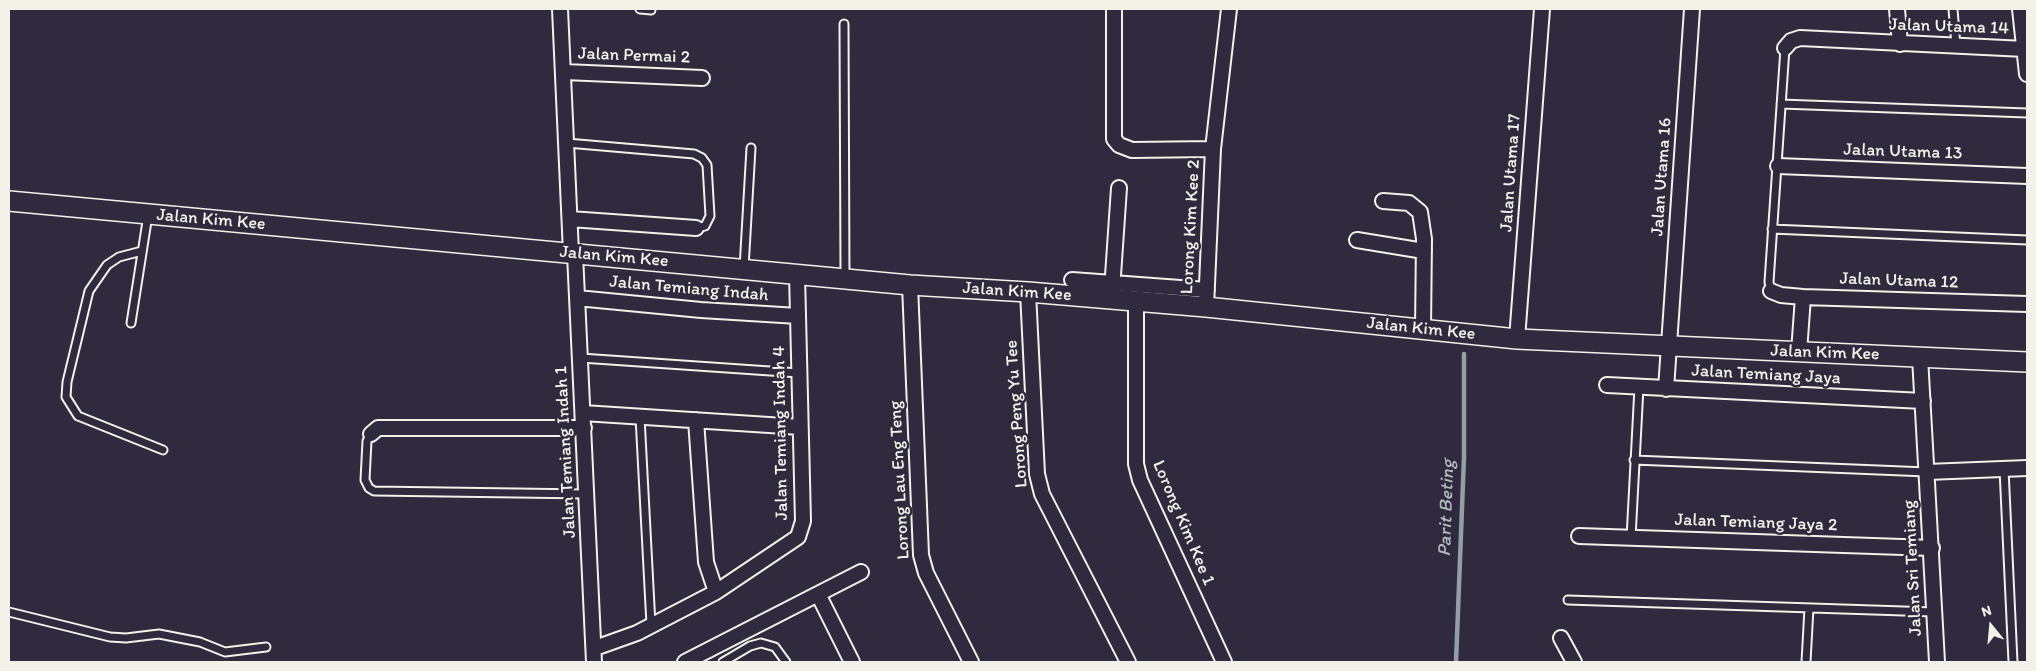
<!DOCTYPE html>
<html>
<head>
<meta charset="utf-8">
<style>
	body { margin:0 }
	#map { position:relative; width:2036px; height:671px; overflow:hidden; background:#2f2a3d; font-family:Itim,sans-serif }
	canvas { display:block }
	.frame { position:absolute; inset:0; border:10px solid #f4f1e8; pointer-events:none }
	.north { position:absolute; left:1966px; top:601px; width:50px; height:50px; -webkit-text-stroke:4px #2f2a3d; paint-order:stroke; rotate:343deg; font-size:14px; font-weight:700; line-height:20px; text-align:center; color:#f4f1e8 }
	.north::after { content:''; display:block; margin:auto; width:18px; height:22px; background:#f4f1e8; clip-path:polygon(50% 0,100% 100%,50% 72%,0 100%) }
</style>
</head>
<body>
<div id="map">
<canvas width="2036" height="671"></canvas>
<div class="frame"></div>
<div class="north">N</div>
</div>
<script>
const ctx = document.querySelector('canvas').getContext('2d');
ctx.lineJoin = 'round';
function poly(rows) {
  const path = new Path2D();
  for (const r of rows) {
    path.moveTo(r[0], r[1]);
    for (let i = 2; i < r.length; i += 2) path.lineTo(r[i], r[i + 1]);
  }
  return path;
}
function stroke(path, color, width, dash) {
  ctx.strokeStyle = color;
  ctx.lineWidth = width;
  ctx.lineCap = dash ? 'butt' : 'round';
  ctx.setLineDash(dash || []);
  ctx.stroke(path);
}
function write(font, color, halo, rows, align = 'center') {
  ctx.font = font + ' Itim,sans-serif';
  ctx.lineWidth = 5;
  ctx.setLineDash([]);
  ctx.textBaseline = 'middle';
  ctx.strokeStyle = halo;
  ctx.fillStyle = color;
  for (const [text, x, y, turn = 0] of rows) {
    ctx.save();
    ctx.translate(x, y);
    ctx.rotate((+turn || 0) * Math.PI / 180);
    ctx.textAlign = isNaN(turn) ? turn : align;
    if (halo) ctx.strokeText(text, 0, 0);
    ctx.fillText(text, 0, 0);
    ctx.restore();
  }
}
const stream = poly([
	[1456,662,1464,457,1464,354]
]);
const lane = poly([
	[640,9,651,10],
	[1953,9,1956,46],
	[844,24,845,278],
	[1781,104,2027,113],
	[567,143,694,154,702,158,707,165,710,216,705,226,696,228],
	[1772,229,2027,240],
	[142,251,119,257,107,265,89,291,67,382,66,397,78,416,163,450],
	[744,268,751,148],
	[1771,291,1769,282,1785,48],
	[131,323,148,215],
	[581,358,799,373],
	[640,417,651,625],
	[371,434,367,441,365,480,369,488,374,491,587,494],
	[1634,460,1927,472],
	[2004,469,2013,662],
	[1631,538,1639,387],
	[1568,600,1934,612],
	[9,612,110,637,126,638,159,634,200,642,225,652,266,647],
	[723,662,750,646,761,643,775,647,786,662],
	[1806,662,1809,608]
]);
const street = poly([
	[560,9,571,253],
	[1114,9,1114,139,1119,145,1132,150,1213,149],
	[1897,9,1900,44],
	[2020,9,2027,74],
	[1785,48,1791,41,1800,38,2025,49],
	[565,72,702,78],
	[1778,166,2027,176],
	[1383,201,1409,203,1420,212,1424,239,1423,330],
	[570,219,696,228],
	[1357,240,1424,251],
	[575,254,594,662],
	[1072,280,1207,290],
	[910,285,921,555,926,573,971,662],
	[1112,290,1119,188],
	[1771,291,1781,295,1803,297,2027,304],
	[1028,292,1037,474,1042,494,1128,662],
	[577,298,701,310,798,316],
	[1136,301,1136,464,1140,480,1224,662],
	[1206,307,1213,149,1229,9],
	[1517,339,1542,9],
	[1799,352,1803,297],
	[1920,357,1937,662],
	[1607,385,1923,401],
	[1666,389,1692,9],
	[583,413,800,427],
	[696,420,706,562,716,592],
	[371,434,378,428,584,428],
	[1927,472,2027,468],
	[1579,536,1932,548],
	[818,594,852,662],
	[1561,638,1574,662],
	[595,648,637,633,716,592,798,537,803,521,797,274],
	[685,662,861,572]
]);
const secondary = poly([
	[9,201,910,285,1028,292,1206,307,1517,339,2027,362]
]);
const streetNames = [
	["Jalan Utama 14",1949,27,2],
	["Jalan Permai 2",634,56,2],
	["Jalan Utama 13",1903,152,2],
	["Jalan Utama 17",1511,173,-86],
	["Jalan Utama 16",1662,177,-86],
	["Jalan Kim Kee",211,220,5],
	["Lorong Kim Kee 2",1191,227,-87],
	["Jalan Kim Kee",614,257,5],
	["Jalan Utama 12",1899,281,2],
	["Jalan Temiang Indah",689,289,5],
	["Jalan Kim Kee",1017,292,4],
	["Jalan Kim Kee",1421,329,6],
	["Jalan Kim Kee",1825,353,2],
	["Jalan Temiang Jaya",1766,375,3],
	["Lorong Peng Yu Tee",1017,414,-94],
	["Jalan Temiang Indah 4",781,433,-91],
	["Jalan Temiang Indah 1",566,452,-93],
	["Lorong Lau Eng Teng",900,480,-93],
	["Lorong Kim Kee 1",1183,523,67],
	["Jalan Temiang Jaya 2",1756,523,2],
	["Jalan Sri Temiang",1913,568,-93]
];
const waterNames = [
	["Parit Beting",1447,508,-88]
];
stroke(stream, '#929fa7', 4.5);
stroke(lane, '#f4f1e8', 11);
stroke(street, '#f4f1e8', 18);
stroke(secondary, '#f4f1e8', 22);
stroke(lane, '#2f2a3d', 7);
stroke(street, '#2f2a3d', 14);
stroke(secondary, '#2f2a3d', 19);
write('18px', '#f4f1e8', '#2f2a3d', streetNames);
write('italic 19px', '#b3babd', '#2f2a3d', waterNames);
</script>
</body>
</html>
